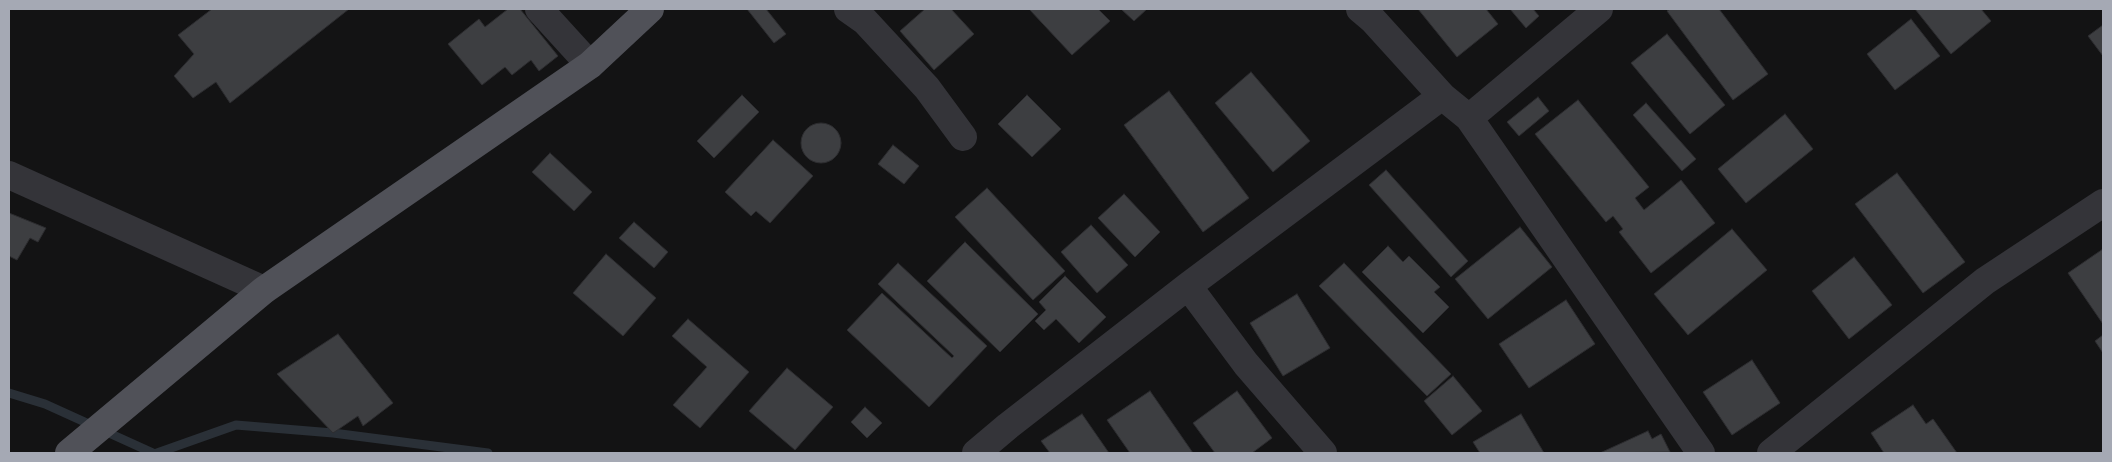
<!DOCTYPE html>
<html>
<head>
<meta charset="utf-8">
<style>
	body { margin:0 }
	#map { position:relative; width:2112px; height:462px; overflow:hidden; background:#131314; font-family:"Asap Condensed",sans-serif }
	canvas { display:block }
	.frame { position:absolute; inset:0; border:10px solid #a5a9b4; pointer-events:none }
</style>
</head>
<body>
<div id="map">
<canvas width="2112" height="462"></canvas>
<div class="frame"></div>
</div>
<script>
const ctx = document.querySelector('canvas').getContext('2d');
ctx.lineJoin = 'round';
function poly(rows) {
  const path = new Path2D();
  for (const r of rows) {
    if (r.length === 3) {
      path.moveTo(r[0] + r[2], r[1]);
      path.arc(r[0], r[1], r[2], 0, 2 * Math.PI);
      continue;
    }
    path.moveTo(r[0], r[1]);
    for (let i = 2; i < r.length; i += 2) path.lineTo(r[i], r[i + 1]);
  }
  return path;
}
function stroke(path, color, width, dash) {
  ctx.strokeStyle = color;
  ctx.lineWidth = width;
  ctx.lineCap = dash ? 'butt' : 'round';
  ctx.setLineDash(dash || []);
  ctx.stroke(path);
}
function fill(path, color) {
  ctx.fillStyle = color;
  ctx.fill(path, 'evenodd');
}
const stream = poly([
	[9,393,45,404,153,453],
	[157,453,236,425,333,433,488,453]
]);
const building = poly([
	[212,9,349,9,230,103,216,82,193,98,174,76,194,54,178,35,212,9],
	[508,9,520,9,558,56,539,71,531,60,512,75,505,67,482,85,448,44,479,19,485,27,508,9],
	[747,9,766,9,786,34,774,43,747,9],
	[925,9,951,9,974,34,934,70,900,31,925,9],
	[1029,9,1098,9,1110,21,1072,55,1029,9],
	[1121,9,1147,9,1134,21,1121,9],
	[1418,9,1486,9,1498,24,1457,57,1418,9],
	[1510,9,1533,9,1539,16,1526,28,1510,9],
	[1670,9,1719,9,1768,74,1733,100,1667,11,1670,9],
	[1915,9,1981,9,1991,21,1951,54,1915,9],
	[1911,19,1940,56,1895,90,1867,54,1911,19],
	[2103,25,2103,56,2088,36,2103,25],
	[1667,34,1725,105,1690,134,1631,63,1667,34],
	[1251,72,1310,141,1273,172,1215,103,1251,72],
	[1169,91,1249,198,1203,232,1124,125,1169,91],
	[742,95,759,112,714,158,697,141,742,95],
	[1027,95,1061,129,1032,157,998,124,1027,95],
	[1538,97,1549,111,1519,136,1507,122,1538,97],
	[1578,100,1649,187,1635,198,1644,210,1681,180,1715,223,1651,273,1619,232,1623,229,1613,216,1606,222,1535,134,1578,100],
	[1646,103,1696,159,1682,171,1633,115,1646,103],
	[1785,114,1813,149,1746,203,1718,169,1785,114],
	[821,143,20],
	[773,140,813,176,770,223,756,211,751,216,725,192,773,140],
	[893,145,919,166,904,184,878,164,893,145],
	[550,153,592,192,574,211,532,172,550,153],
	[1386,170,1468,261,1451,277,1369,185,1386,170],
	[1897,173,1965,262,1923,293,1855,204,1897,173],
	[987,188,1065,271,1033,300,955,217,987,188],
	[1124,194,1160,232,1135,257,1098,218,1124,194],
	[9,213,46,228,38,242,30,238,17,260,9,256,9,213],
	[634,222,668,252,654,268,619,238,634,222],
	[1091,225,1128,265,1097,293,1061,252,1091,225],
	[1520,227,1552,267,1488,319,1455,279,1520,227],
	[1732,229,1767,270,1688,335,1654,294,1732,229],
	[965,242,1038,314,1000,352,927,281,965,242],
	[1388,246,1403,262,1409,256,1440,287,1434,292,1449,307,1423,333,1362,272,1388,246],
	[2103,249,2103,324,2068,273,2103,249],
	[606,254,656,298,623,336,573,293,606,254],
	[1854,257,1892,305,1849,339,1812,291,1854,257],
	[898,263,987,346,929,407,847,330,882,293,952,358,954,356,878,284,898,263],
	[1344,263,1451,374,1427,396,1319,286,1344,263],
	[1065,276,1106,317,1079,343,1056,319,1044,330,1035,321,1046,310,1039,302,1065,276],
	[1297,294,1330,348,1283,376,1250,323,1297,294],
	[1566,300,1595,344,1529,388,1499,344,1566,300],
	[688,319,749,372,700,428,673,405,707,367,672,336,688,319],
	[338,334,393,403,363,426,358,416,333,433,277,374,338,334],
	[2103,335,2103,353,2095,341,2103,335],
	[1752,360,1780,403,1732,435,1703,392,1752,360],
	[787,368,833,407,795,450,749,411,787,368],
	[1453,376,1482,411,1452,435,1424,401,1453,376],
	[1150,391,1193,453,1130,453,1107,420,1150,391],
	[1237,391,1272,438,1252,453,1215,453,1193,423,1237,391],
	[1913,405,1926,424,1933,419,1957,453,1884,453,1871,433,1913,405],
	[865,407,882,423,867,438,851,422,865,407],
	[1082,414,1109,453,1050,453,1041,441,1082,414],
	[1521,414,1544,453,1480,453,1473,442,1521,414],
	[1648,431,1652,439,1661,434,1670,452,1600,453,1648,431]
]);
const minor = poly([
	[539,9,590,65],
	[848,9,865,21,927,88,963,137],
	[1360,9,1373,20,1442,96,1469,118,1701,453],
	[1469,118,1599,9],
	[9,175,264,290],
	[1188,286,1246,364,1323,453],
	[976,453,1008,426,1188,286,1442,96],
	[1771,453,1985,281,2103,203]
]);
const major = poly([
	[69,453,264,290,590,65,650,9]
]);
stroke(stream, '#2a3037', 9);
fill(building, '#3d3e41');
stroke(building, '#2d2d30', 1);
stroke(minor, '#343439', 28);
stroke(major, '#505158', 28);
</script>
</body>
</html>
